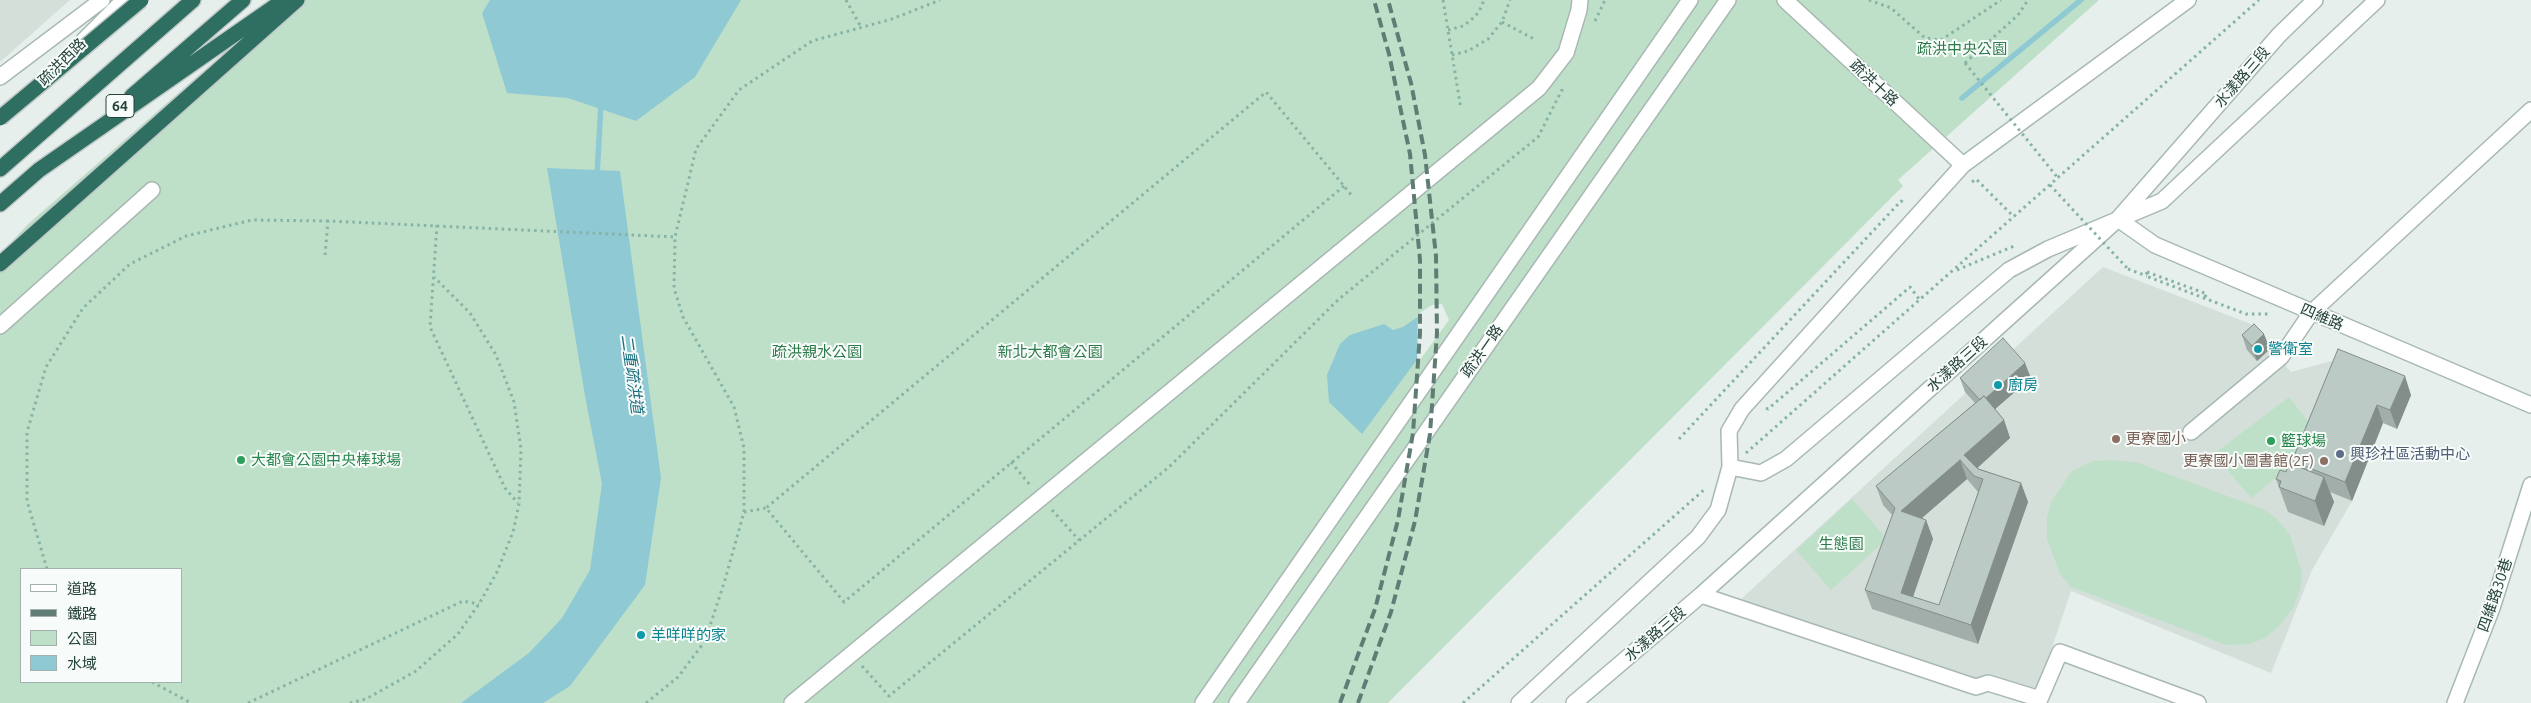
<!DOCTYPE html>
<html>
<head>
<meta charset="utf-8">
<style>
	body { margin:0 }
	#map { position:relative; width:2531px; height:703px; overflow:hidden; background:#e6efeb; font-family:Ubuntu,"Noto Sans TC",sans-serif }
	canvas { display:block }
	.legend { position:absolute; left:20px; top:568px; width:162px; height:115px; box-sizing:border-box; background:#f7fbf9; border:1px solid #a3b1ad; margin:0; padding:6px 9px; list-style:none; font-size:15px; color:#24423a }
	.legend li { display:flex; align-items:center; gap:10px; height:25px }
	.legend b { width:25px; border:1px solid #a3b1ad }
</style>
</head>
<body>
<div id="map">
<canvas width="2531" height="703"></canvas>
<ul class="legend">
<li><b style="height:6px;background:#fff"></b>道路</li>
<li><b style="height:6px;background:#5f7d75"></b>鐵路</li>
<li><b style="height:14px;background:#bfe0c8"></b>公園</li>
<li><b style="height:14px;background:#8ec9d4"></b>水域</li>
</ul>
</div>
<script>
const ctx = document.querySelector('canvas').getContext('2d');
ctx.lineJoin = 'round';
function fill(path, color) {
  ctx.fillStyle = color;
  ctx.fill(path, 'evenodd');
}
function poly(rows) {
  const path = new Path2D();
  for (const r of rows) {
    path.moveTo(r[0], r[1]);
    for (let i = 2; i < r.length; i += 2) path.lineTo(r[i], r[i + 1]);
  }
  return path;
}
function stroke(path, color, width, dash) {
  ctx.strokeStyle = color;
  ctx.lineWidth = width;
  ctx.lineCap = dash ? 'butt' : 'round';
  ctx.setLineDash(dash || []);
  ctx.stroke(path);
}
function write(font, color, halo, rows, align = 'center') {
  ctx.font = font + ' Ubuntu,"Noto Sans TC",sans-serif';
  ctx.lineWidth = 4;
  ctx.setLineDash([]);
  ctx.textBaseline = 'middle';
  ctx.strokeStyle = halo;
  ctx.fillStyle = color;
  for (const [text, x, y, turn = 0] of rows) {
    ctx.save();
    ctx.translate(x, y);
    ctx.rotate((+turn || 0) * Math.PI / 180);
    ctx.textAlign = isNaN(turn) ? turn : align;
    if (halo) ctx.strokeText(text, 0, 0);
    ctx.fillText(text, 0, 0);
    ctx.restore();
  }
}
const built = poly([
	[0,0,70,0,0,62],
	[2103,267,2251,324,2291,372,2331,361,2345,368,2352,501,2312,570,2271,673,2071,591,2038,689,1992,676,1975,681,1740,600]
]);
const green = poly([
	[285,0,2099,0,1898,180,1903,186,1388,703,0,703,0,254,28,224],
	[21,569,181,569,181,682,21,682],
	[2289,397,2315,430,2307,453,2251,498,2214,454],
	[2113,460,2138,463,2263,509,2277,519,2290,535,2302,573,2300,590,2293,608,2279,626,2265,638,2249,644,2226,645,2071,587,2060,574,2047,539,2047,518,2051,502,2072,471,2093,461],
	[1852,499,1887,539,1831,590,1796,550]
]);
const water = poly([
	[490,0,741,0,695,77,636,121,568,98,507,93,482,13],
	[547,168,620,171,661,478,645,585,570,686,543,703,461,703,529,653,562,618,590,570,602,484,585,396],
	[1432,307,1447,319,1362,434,1329,402,1327,375,1340,344,1350,335,1384,324,1393,330,1403,327]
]);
const pier = poly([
	[1442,304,1449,320,1417,364,1418,314,1432,305]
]);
const stream = poly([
	[1962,98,2081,0],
	[597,176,601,103]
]);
const path = poly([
	[846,0,861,27],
	[1443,0,1461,109],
	[1869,0,1891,8,1925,38,1941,40,2001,0],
	[1595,21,1605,0],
	[1502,22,1536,40],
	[1448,30,1463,26,1471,20,1479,12,1484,0],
	[1452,55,1468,51,1488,39,1502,22,1510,0],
	[1965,63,2018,15,2028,0],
	[1972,182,1976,179,2014,217],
	[1344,186,844,602,766,508,1266,92,1344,186,1352,196],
	[437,225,430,327,505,488,518,503],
	[325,255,328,221,675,237],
	[2128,269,2147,276],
	[1957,270,2014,246],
	[2147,272,2146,276,2246,314,2271,314],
	[2147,272,2207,294,2204,298],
	[1766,408,1768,409,1910,287,1919,299],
	[1679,439,1901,201,1906,204],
	[1746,453,2259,0],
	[1011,462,1030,485],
	[1052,510,1079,540],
	[744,512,766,508],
	[47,569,27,501,27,432,46,367,83,308,130,264,186,236,252,220,328,221],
	[862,666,889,696,1169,467,1339,299,1538,137,1563,88],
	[152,682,191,703],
	[248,703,463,601,479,604],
	[350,703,366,699,416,671,458,634,479,604,497,572,513,532,519,504,521,449,514,402,496,355,470,313,434,277],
	[646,703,678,677,705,641,725,580,744,512,744,448,734,407,683,317,674,288,675,237,696,149,739,90,812,41,892,19,940,0],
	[1463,703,1706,488]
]);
const minor = poly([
	[1785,0,1963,165],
	[2188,0,1963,165,1742,409,1729,431,1730,467,1761,473,1786,459,2009,270,2048,249,2162,201,2377,0],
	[84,40,124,0],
	[0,77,102,0],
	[2118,219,2155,245,2531,405],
	[0,326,152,190],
	[2191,432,2281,357,2311,313,2531,110],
	[1701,595,1976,687,1988,683,2040,699,2060,652,2198,703],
	[792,703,1539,88,1566,53,1579,10,1580,0],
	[1203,703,1690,0],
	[1237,703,1728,0],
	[1519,703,1698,537,1718,510,1730,467],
	[1574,703,1701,595,2118,219,2279,35,2315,0],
	[2455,703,2492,608,2531,485]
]);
const highway = poly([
	[132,96,243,0],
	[0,169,193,0],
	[0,204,39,170,284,0],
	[0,264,297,0]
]);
const rail = poly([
	[1340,703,1375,609,1398,520,1413,433,1420,333,1420,260,1410,154,1389,54,1374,0],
	[1358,703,1391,612,1415,521,1430,434,1437,333,1436,256,1425,155,1411,83,1388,0]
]);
const pathBridge = poly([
	[1965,63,2058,178],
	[2050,185,2128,269]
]);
const highwayBridge = poly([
	[0,118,141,0]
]);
const wall = poly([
	[2242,335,2270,349,2257,361,2247,350],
	[2338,349,2411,395,2397,429,2383,423,2352,501,2330,492,2334,502,2324,526,2288,512,2276,479,2286,472,2294,464,2292,461],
	[1960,378,2031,378,1995,409,2004,420,2010,438,1977,468,2021,483,2028,502,1978,644,1872,609,1865,590,1893,516,1883,505,1876,486,1975,403,1965,392],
	[1967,479,1978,492,1939,605,1913,597,1933,539,1926,520,1922,518]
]);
const shadedWall = poly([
	[2264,334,2270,349,2257,361,2252,346],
	[2025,363,2031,378,1987,416,1982,402],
	[2405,376,2411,395,2397,429,2390,410],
	[2377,405,2383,423,2352,501,2345,482],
	[2004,420,2010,438,1972,473,1964,455],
	[1960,460,1967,479,1908,530,1901,511],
	[2324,477,2334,502,2324,526,2315,501],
	[2021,483,2028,502,1978,644,1971,625],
	[1926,520,1933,539,1910,605,1901,593]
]);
const building = poly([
	[2254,324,2264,334,2252,346,2242,335,2254,324],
	[2003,338,2025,363,1986,398,1984,396,1980,400,1960,378,2003,338],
	[2338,349,2405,376,2390,410,2377,405,2345,482,2292,461,2338,349],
	[1984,396,2004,420,1964,455,1978,469,2021,483,1971,625,1865,590,1895,508,1876,486,1984,396],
	[1960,460,1974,476,1983,479,1939,605,1901,593,1926,520,1901,511,1960,460],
	[2289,463,2324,477,2315,501,2279,487,2281,481,2276,479,2280,470,2286,472,2289,463]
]);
const markers = [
	[2258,349,5,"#0f9aa8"],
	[1998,385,5,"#0f9aa8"],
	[2116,439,5,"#8d6e63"],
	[2271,441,5,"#2e9e5b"],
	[2340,454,5,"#5c6f8a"],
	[241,460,5,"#2e9e5b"],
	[2324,461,5,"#8d6e63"],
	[641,635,5,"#0f9aa8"]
];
const shields = [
	[120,106,28]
];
const shieldNames = [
	["64",120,106]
];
const parkNames = [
	["疏洪中央公園",1962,49],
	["疏洪親水公園",817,352],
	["新北大都會公園",1050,352],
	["生態園",1841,544]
];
const streetNames = [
	["疏洪西路",62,62,-45],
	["水漾路三段",2242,77,-49],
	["疏洪十路",1874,83,43],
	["四維路",2322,317,23],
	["疏洪一路",1482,351,-55],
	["水漾路三段",1957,364,-42],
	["四維路30巷",2495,595,-71],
	["水漾路三段",1655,634,-41]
];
const cultureNames = [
	["警衛室",2268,349],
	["廚房",2008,385],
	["羊咩咩的家",651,635]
];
const educationNames = [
	["更寮國小",2126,439],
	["更寮國小圖書館(2F)",2314,461,"right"]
];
const leisureNames = [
	["籃球場",2281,441],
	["大都會公園中央棒球場",251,460]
];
const serviceNames = [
	["興珍社區活動中心",2350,454]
];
const waterNames = [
	["二重疏洪道",632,374,82]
];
fill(built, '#d4dfda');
fill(green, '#bfe0c8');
fill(water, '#8ec9d4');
fill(pier, '#e6efeb');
stroke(stream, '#8ec9d4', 5.5);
stroke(minor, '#a8b8b2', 18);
stroke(highway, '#c2cac8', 18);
stroke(path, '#86b3a5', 3, [2.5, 4]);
stroke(minor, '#fff', 15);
stroke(highway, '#2f6f62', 15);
stroke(rail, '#5f7d75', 4, [10, 5]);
stroke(highwayBridge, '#c2cac8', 18, []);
stroke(pathBridge, '#86b3a5', 3, [2.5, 4]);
stroke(highwayBridge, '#2f6f62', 15);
fill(wall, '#a1aea9');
fill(shadedWall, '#838d89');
fill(building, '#bbcac4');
stroke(building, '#838d89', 1);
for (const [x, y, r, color] of markers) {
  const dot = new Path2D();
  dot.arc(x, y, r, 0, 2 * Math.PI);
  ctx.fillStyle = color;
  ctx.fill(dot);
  stroke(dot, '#f7fbf9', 2);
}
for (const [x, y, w] of shields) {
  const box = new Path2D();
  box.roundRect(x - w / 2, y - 11.5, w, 23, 4);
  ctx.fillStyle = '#f7fbf9';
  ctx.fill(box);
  stroke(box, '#24423a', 1);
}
write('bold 14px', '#24423a', null, shieldNames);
write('15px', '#2d7a4b', '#f7fbf9', parkNames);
write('15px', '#24423a', '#f7fbf9', streetNames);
write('15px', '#0d838f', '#f7fbf9', cultureNames, 'left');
write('15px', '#785e54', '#f7fbf9', educationNames, 'left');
write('15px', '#27864d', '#f7fbf9', leisureNames, 'left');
write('15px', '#4e5e75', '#f7fbf9', serviceNames, 'left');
write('italic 16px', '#1c6f80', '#f7fbf9', waterNames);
</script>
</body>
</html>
